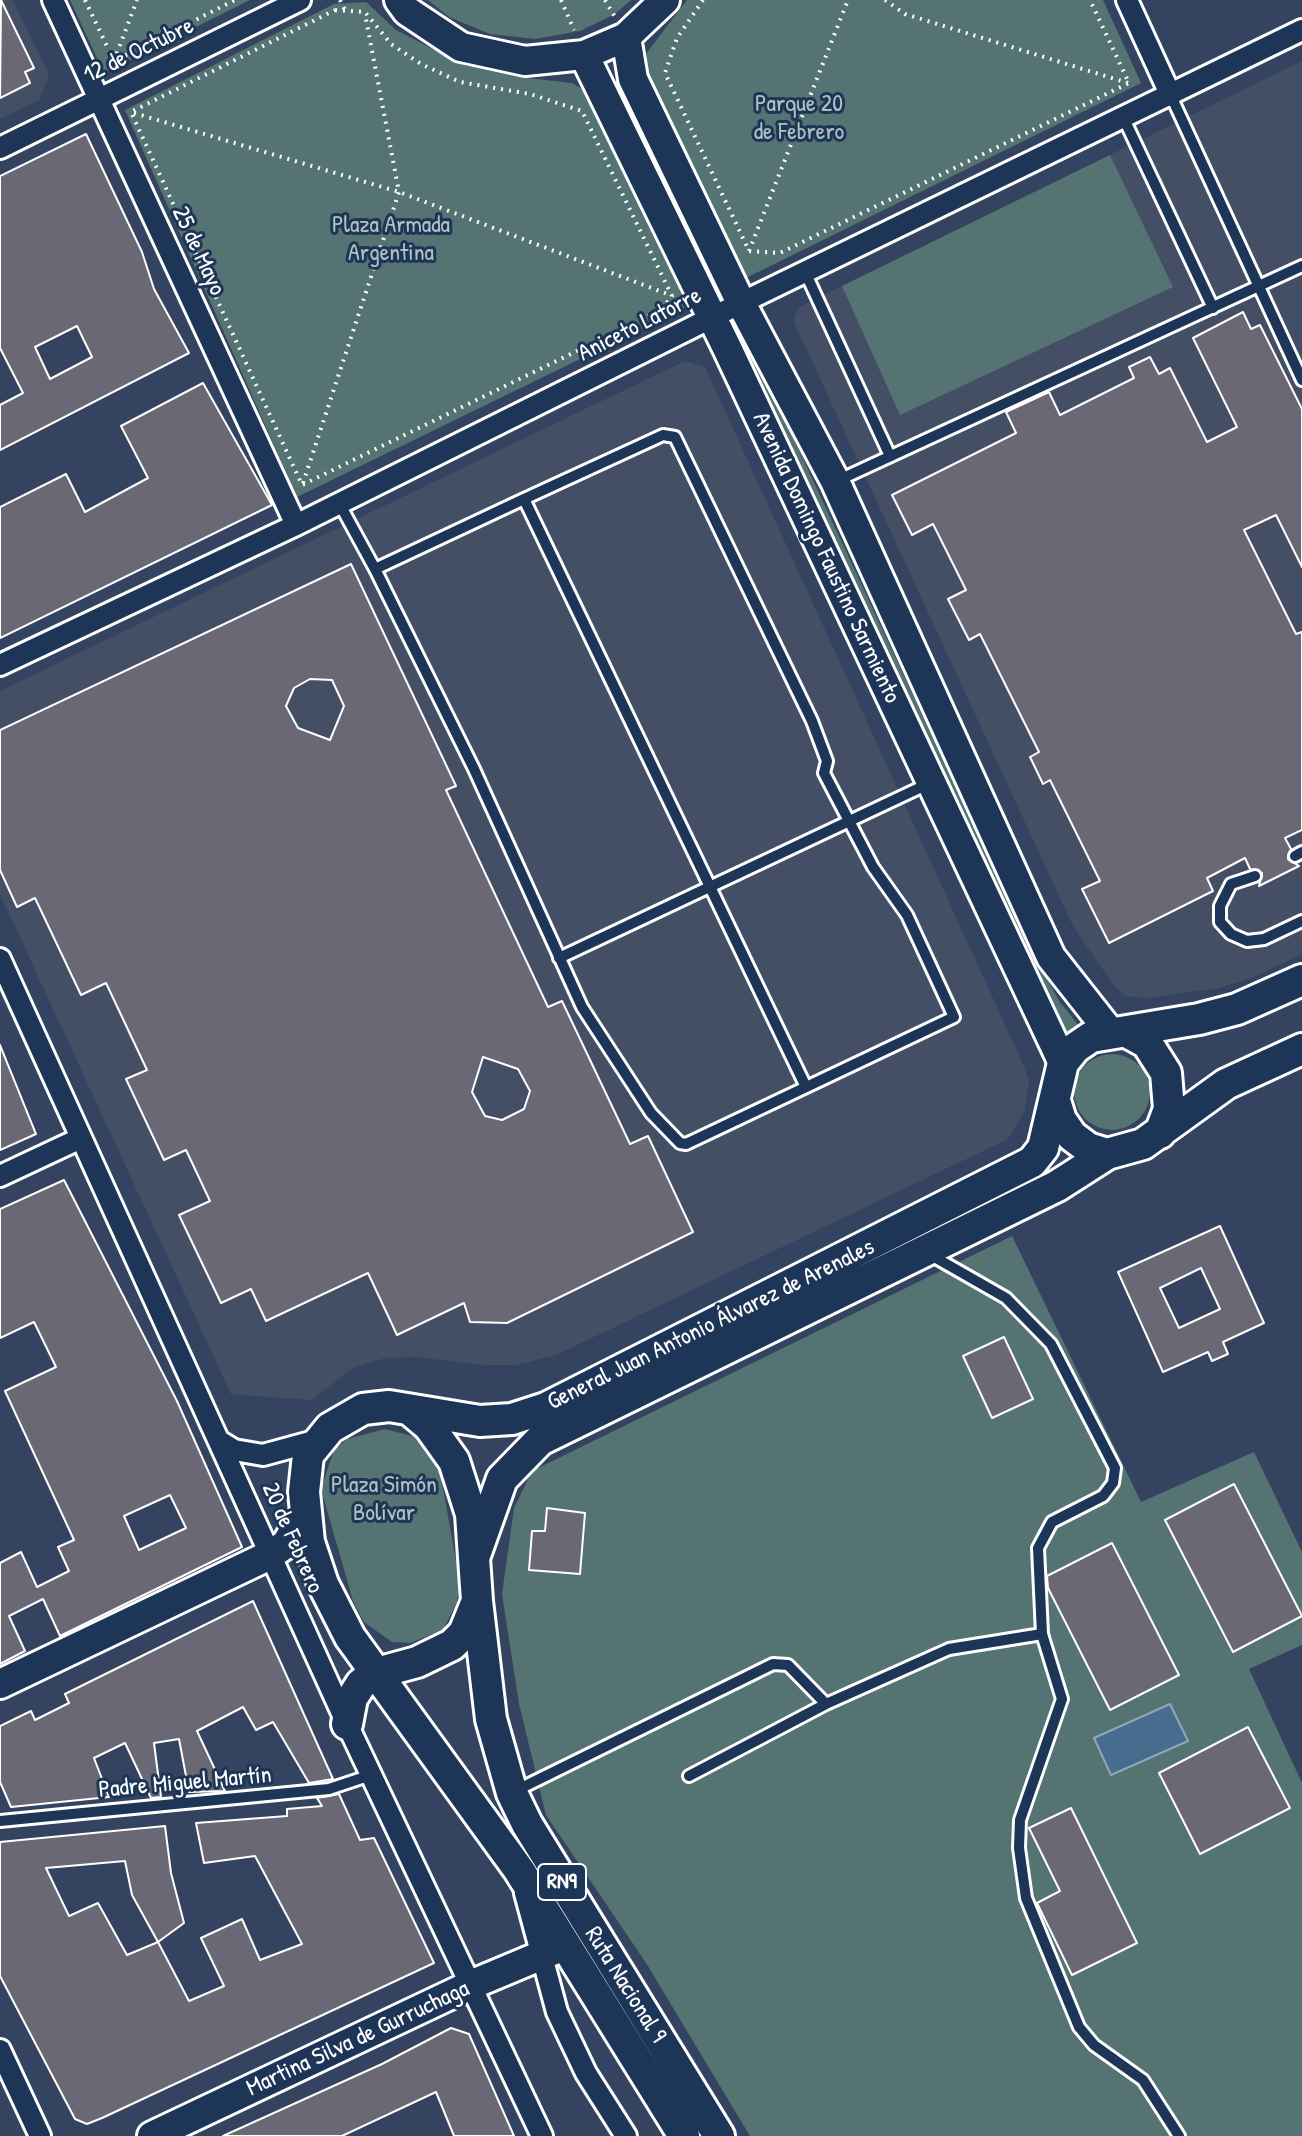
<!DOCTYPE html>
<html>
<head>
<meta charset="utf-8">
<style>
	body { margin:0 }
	canvas { display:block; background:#344460 }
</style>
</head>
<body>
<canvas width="1302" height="2136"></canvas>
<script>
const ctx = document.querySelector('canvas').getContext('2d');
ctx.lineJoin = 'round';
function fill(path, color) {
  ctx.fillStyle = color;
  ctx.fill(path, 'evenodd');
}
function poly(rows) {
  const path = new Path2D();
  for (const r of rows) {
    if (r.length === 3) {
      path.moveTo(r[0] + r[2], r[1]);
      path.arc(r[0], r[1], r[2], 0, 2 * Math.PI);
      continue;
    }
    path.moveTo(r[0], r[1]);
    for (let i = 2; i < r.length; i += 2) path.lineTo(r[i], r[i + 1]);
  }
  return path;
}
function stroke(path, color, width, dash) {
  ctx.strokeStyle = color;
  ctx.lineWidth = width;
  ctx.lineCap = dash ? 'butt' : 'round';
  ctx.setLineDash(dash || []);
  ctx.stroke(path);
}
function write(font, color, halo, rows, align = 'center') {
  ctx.font = font + ' "Patrick Hand",sans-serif';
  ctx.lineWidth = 6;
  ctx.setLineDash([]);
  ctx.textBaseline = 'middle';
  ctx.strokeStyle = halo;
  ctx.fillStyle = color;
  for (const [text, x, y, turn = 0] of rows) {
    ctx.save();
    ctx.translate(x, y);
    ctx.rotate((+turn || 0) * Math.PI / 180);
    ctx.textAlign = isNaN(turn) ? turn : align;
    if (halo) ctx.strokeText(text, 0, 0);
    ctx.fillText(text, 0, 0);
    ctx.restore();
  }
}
const built = poly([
	[0,0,13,0,49,75,39,100,0,119],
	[1302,61,1302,954,1254,977,1219,988,1147,998,1125,996,1112,983,1073,926,793,320,799,307],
	[685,361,705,367,1022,1062,1029,1080,1025,1110,1008,1139,556,1355,517,1365,483,1365,416,1357,385,1358,353,1368,311,1400,231,1394,0,894,0,691]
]);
const green = poly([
	[70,0,250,0,104,73],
	[428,0,631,0,615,14,580,31,535,39,490,34,449,17],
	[687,0,1103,0,1141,83,744,279,650,80,645,55],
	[366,2,396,30,464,65,518,77,572,83,592,95,695,303,297,497,125,110,334,4],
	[625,87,715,274,707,278,616,92],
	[1110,155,1173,287,900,415,842,286],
	[744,332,1031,948,1059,1001,1080,1027,1061,1040,735,336],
	[1112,1092,38],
	[1012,1236,1141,1502,1254,1452,1302,1552,1302,1645,1249,1669,1302,1783,1302,2136,750,2136,648,1966,546,1815,519,1704,502,1594,514,1508,532,1471],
	[385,1429,416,1437,430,1453,441,1477,460,1583,457,1602,443,1630,410,1643,392,1642,364,1622,353,1601,321,1489,334,1450,347,1439]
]);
const water = poly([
	[1170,1704,1188,1741,1111,1775,1094,1738,1170,1704]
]);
const building = poly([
	[1,0,34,68,25,72,30,83,0,98,1,0],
	[86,134,142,252,154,289,189,353,0,450,0,405,23,393,0,348,0,176,86,134],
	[77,326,92,357,50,379,35,347,77,326],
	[1243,312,1251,329,1260,325,1302,409,1302,567,1276,515,1244,530,1296,634,1302,632,1302,830,1285,838,1291,849,1288,859,1299,866,1259,886,1262,873,1250,869,1245,858,1207,878,1213,891,1109,943,1082,889,1100,881,1050,780,1043,784,1030,757,1039,752,980,634,969,640,948,599,966,590,933,524,912,535,892,495,1016,433,1006,412,1049,392,1060,415,1134,378,1129,367,1150,357,1159,374,1170,368,1207,442,1237,427,1193,338,1243,312],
	[203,383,272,505,0,638,0,507,66,474,85,512,148,478,121,426,203,383],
	[351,564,456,786,446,790,548,1007,562,1001,630,1144,648,1136,693,1232,507,1323,470,1322,464,1303,397,1335,368,1273,266,1321,251,1289,221,1303,179,1215,210,1201,186,1150,164,1160,126,1079,147,1070,106,983,81,995,35,898,17,907,0,870,0,730,351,564],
	[310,679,332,680,344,706,330,740,298,728,286,706,294,688,310,679],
	[483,1057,518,1069,530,1091,524,1109,502,1120,485,1116,472,1092,483,1057],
	[0,1045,36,1134,0,1150,0,1045],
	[64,1180,177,1401,242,1547,60,1636,43,1599,9,1616,25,1651,0,1664,0,1563,21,1552,37,1587,69,1571,58,1547,74,1540,5,1391,56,1367,34,1322,0,1338,0,1209,64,1180],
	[170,1495,186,1528,139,1550,124,1516,170,1495],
	[1220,1226,1264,1323,1223,1342,1228,1354,1212,1361,1208,1352,1163,1372,1118,1272,1220,1226],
	[1201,1268,1220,1309,1179,1328,1160,1288,1201,1268],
	[1004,1337,1033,1399,992,1418,963,1356,1004,1337],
	[1234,1484,1302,1616,1233,1652,1165,1520,1234,1484],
	[547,1508,585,1513,580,1574,529,1570,532,1531,545,1531,547,1508],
	[1112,1543,1179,1675,1110,1710,1048,1588,1047,1576,1112,1543],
	[253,1601,333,1779,309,1783,273,1722,256,1730,243,1707,197,1731,225,1791,189,1792,179,1739,154,1743,161,1797,151,1798,125,1743,94,1758,109,1797,11,1807,0,1782,0,1726,31,1711,35,1720,69,1703,65,1694,253,1601],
	[1248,1727,1290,1808,1200,1854,1159,1773,1248,1727],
	[339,1794,360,1840,374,1838,434,1963,102,2118,87,2124,75,2119,0,1976,0,1842,165,1826,171,1873,184,1923,158,1942,189,2001,224,1986,201,1938,242,1919,260,1960,302,1944,255,1856,204,1863,196,1823,287,1816,287,1809,322,1806,317,1798,339,1794],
	[125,1861,132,1895,158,1942,127,1955,98,1903,69,1916,46,1868,125,1861],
	[1071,1808,1137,1943,1072,1975,1037,1903,1060,1891,1029,1828,1071,1808],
	[451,2028,469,2034,514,2136,454,2136,436,2092,342,2136,223,2136,382,2064,451,2028]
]);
const path = poly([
	[85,0,114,61,235,0],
	[340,0,345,10],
	[561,0,574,30],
	[605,0,615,17],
	[703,0,677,38,665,73,749,251,780,253,1129,83,1090,0],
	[885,0,905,14,1128,83],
	[335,10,365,12,391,44,421,64,460,82,530,94,582,111,672,296,661,310,302,485,131,112,335,10],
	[114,61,137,0],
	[134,113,399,192,670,295],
	[749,251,848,0],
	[303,483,399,192,365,14]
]);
const lane = poly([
	[1171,96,1302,380],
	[1124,119,1213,308],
	[806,274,890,456],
	[839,480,1302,266],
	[339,503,375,569,524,499,806,1087],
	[375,569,474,769,582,1007,651,1113,680,1143,686,1144,954,1017,907,915,873,867,824,773,827,761,812,721,675,437,663,435,524,499],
	[1295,856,1302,852],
	[1255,876,1231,884,1220,906,1220,922,1231,934,1247,941,1264,939,1302,921],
	[559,958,930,783],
	[929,1254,1006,1298,1051,1344,1115,1468,1113,1483,1103,1496,1052,1522,1038,1548,1042,1634,1062,1699,1020,1820,1019,1848,1026,1898,1079,2027,1094,2045,1143,2080,1179,2136],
	[689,1776,826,1704,949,1649,1042,1634],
	[513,1792,773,1664,788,1665,826,1704],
	[0,1821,329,1789,371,1775]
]);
const street = poly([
	[53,0,296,525],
	[1127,0,1171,96],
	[0,148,300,0],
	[0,665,296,525,741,303,1302,30],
	[0,959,347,1724,542,2136],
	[0,1176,81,1138],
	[221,1442,234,1450,263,1455,318,1440],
	[525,1893,557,2012,586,2073,626,2136],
	[0,2050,40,2136]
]);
const secondary = poly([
	[399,0,407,11,461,47,525,61,584,55,626,37,665,0],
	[626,37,633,79,741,303,835,481,1051,957,1110,1032],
	[584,55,728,350,1063,1063],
	[0,1684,270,1555,286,1544,304,1514],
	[152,2136,473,1984,566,1945]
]);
const primary = poly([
	[1127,1032,1147,1043,1166,1073,1169,1109,1160,1133],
	[1055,1101,1061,1120,1072,1136,1088,1148,1107,1154],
	[474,1558,502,1479,540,1440,1057,1186,1107,1154,1143,1144,1226,1084,1302,1049],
	[477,1601,491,1719,512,1793,527,1824,719,2136],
	[347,1724,352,1698,361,1684,373,1674,417,1662,452,1645,464,1633,477,1601,471,1514,454,1461,429,1426,410,1410],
	[684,2136,519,1870,350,1637,323,1584,309,1542,304,1492,308,1455,330,1428,363,1409,389,1406,480,1421,512,1419,546,1408,1032,1162,1043,1148,1063,1063,1075,1048,1091,1037,1199,1019,1237,1009,1302,980]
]);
const shields = [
	[562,1882,48]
];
const shieldNames = [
	["RN9",562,1882]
];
const streetNames = [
	["12 de Octubre",139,51,-26],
	["25 de Mayo",198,251,65],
	["Aniceto Latorre",640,325,-27],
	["Avenida Domingo Faustino Sarmiento",826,558,65],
	["General Juan Antonio Álvarez de Arenales",711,1325,-26],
	["20 de Febrero",292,1538,66],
	["Padre Miguel Martín",185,1783,-5],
	["Ruta Nacional 9",625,1985,58],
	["Martina Silva de Gurruchaga",358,2039,-25]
];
const parkNames = [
	["Parque 20",799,105],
	["de Febrero",799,133],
	["Plaza Armada",391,226],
	["Argentina",391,254],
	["Plaza Simón",384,1486],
	["Bolívar",384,1514]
];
fill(built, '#444f66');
fill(green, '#547372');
fill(water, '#466d8e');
stroke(water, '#90a7bb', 2);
fill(building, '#6a6874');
stroke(building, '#fff', 2);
stroke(lane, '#fff', 16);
stroke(street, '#fff', 26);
stroke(secondary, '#fff', 34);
stroke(primary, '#fff', 36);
stroke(path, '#fff', 4, [2, 6]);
stroke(lane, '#1d3557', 10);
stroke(street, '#1d3557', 20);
stroke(secondary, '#1d3557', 28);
stroke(primary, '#1d3557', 30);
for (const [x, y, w] of shields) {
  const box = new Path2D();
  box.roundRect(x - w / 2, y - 18, w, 36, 6);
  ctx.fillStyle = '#1d3557';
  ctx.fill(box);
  stroke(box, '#fff', 2);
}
write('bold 22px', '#fff', null, shieldNames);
write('24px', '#fff', '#1d3557', streetNames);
write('24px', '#b2c0c0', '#1d3557', parkNames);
</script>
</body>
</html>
